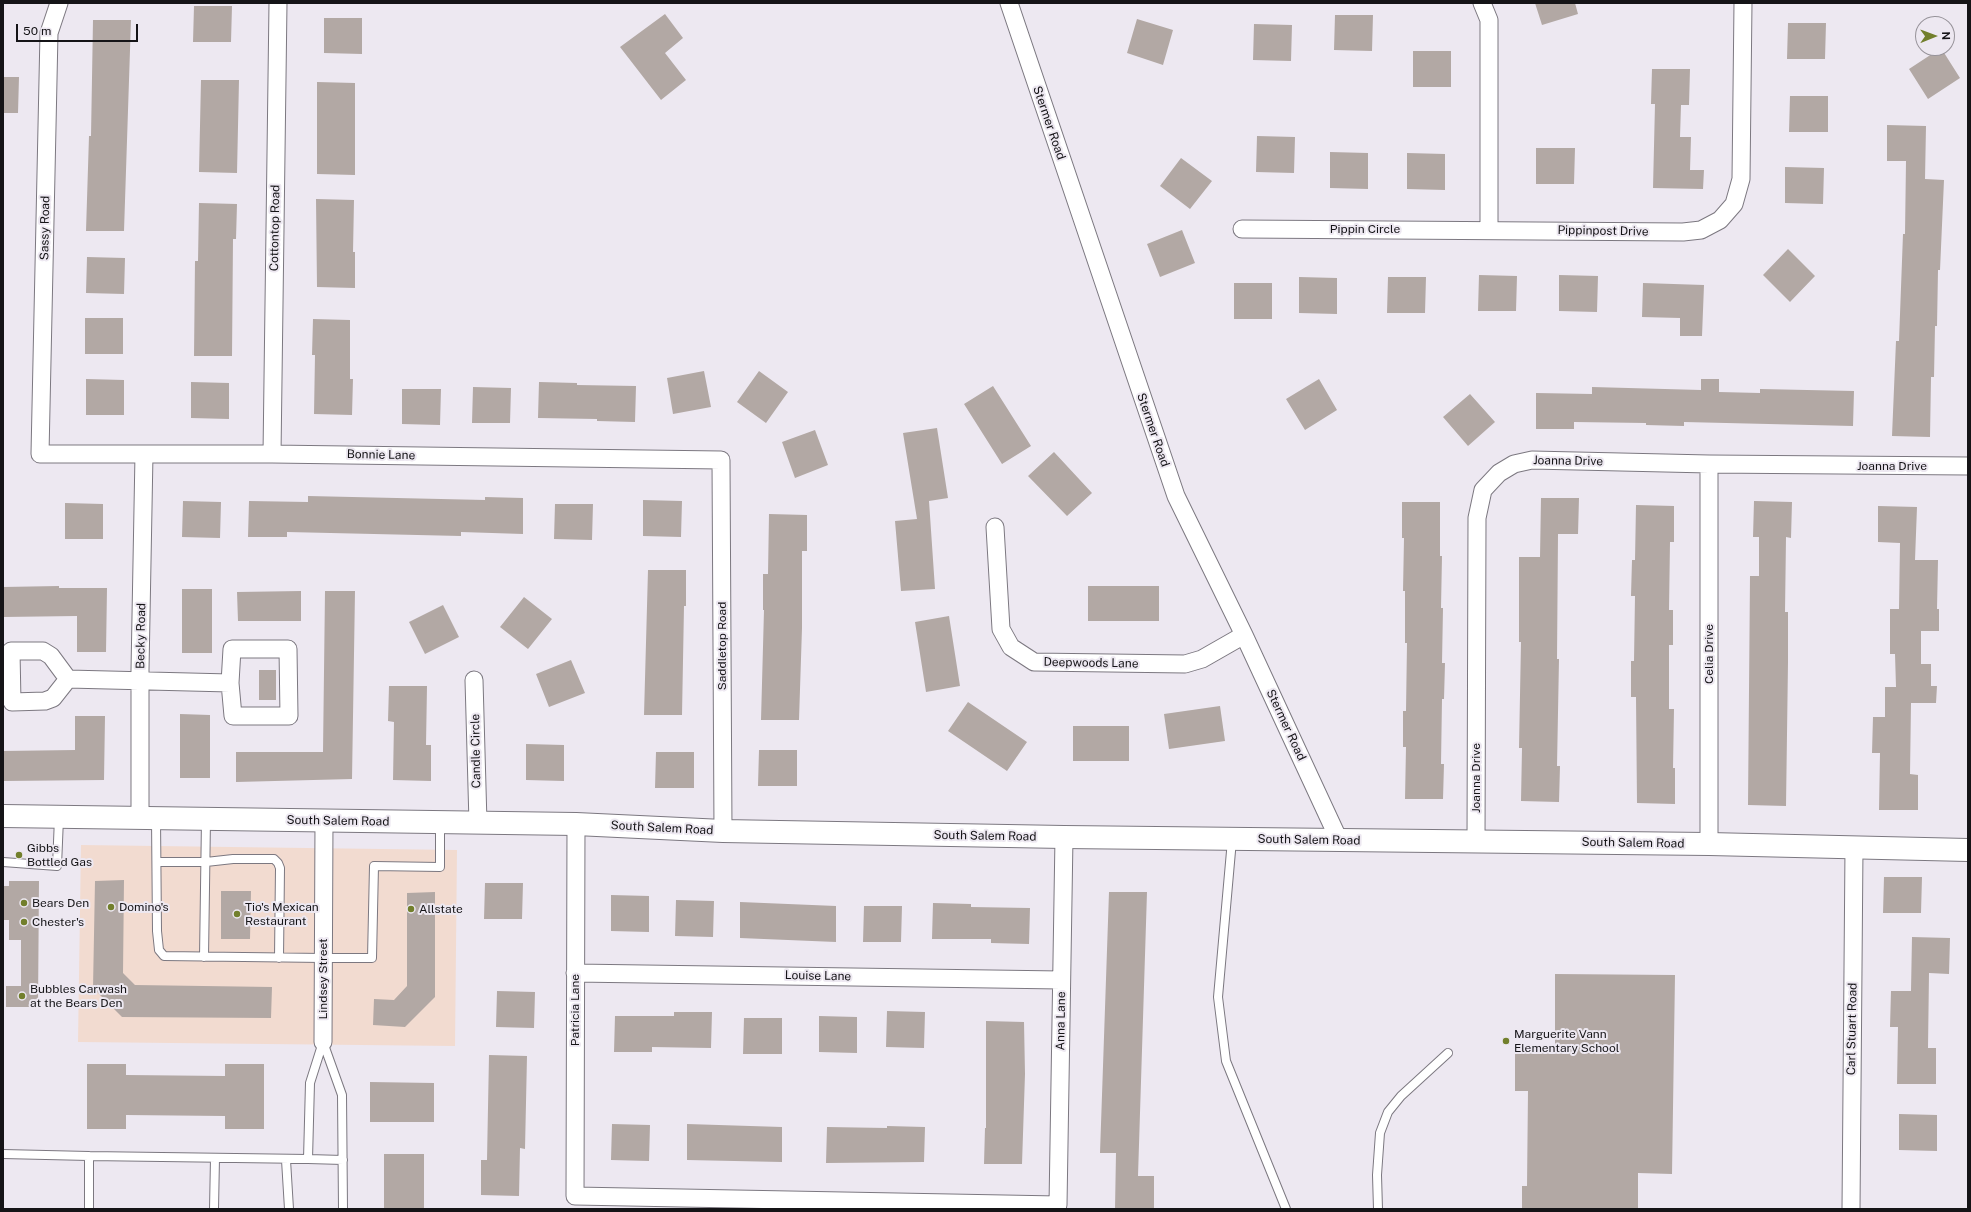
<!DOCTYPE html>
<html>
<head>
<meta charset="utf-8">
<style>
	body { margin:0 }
	#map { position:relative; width:1971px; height:1212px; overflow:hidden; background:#ede8f1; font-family:"Public Sans",sans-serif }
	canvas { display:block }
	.frame { position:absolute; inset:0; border:4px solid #151417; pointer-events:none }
	.north { position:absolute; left:1915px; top:16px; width:40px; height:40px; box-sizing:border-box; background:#ede8f1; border:1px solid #97939a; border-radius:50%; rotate:89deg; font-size:11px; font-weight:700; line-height:16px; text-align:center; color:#151417 }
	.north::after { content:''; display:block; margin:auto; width:14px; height:18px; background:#727f2c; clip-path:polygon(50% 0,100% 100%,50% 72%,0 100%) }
	.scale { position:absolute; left:16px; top:24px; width:122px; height:18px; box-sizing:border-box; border:2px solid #151417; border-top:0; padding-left:5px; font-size:12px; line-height:14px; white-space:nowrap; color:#151417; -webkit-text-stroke:3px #ede8f1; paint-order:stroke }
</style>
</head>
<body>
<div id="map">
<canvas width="1971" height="1212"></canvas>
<div class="frame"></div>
<div class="north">N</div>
<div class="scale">50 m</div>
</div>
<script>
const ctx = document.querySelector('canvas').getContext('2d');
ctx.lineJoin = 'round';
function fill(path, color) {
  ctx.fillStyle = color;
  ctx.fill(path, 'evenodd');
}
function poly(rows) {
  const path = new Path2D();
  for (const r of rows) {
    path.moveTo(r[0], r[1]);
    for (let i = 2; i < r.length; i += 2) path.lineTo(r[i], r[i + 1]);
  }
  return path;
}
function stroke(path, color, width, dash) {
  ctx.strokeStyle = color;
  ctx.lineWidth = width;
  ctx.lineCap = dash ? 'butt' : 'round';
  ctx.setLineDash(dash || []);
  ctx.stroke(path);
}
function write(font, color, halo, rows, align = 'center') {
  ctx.font = font + ' "Public Sans",sans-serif';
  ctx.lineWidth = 4;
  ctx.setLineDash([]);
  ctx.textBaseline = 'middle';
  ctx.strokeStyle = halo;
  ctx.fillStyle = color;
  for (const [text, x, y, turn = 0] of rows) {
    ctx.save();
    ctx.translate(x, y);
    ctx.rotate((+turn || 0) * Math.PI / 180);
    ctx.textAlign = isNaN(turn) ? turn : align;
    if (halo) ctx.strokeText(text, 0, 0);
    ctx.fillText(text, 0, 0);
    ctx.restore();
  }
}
const commercial = poly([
	[81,845,457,850,455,1046,78,1042]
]);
const building = poly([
	[1535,3,1575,3,1578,14,1542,25],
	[194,6,232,6,231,42,193,42],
	[665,14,683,38,665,53,686,80,661,100,620,47],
	[1335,15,1373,15,1372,51,1334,50],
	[324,18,362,18,362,54,324,53],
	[1137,19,1173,30,1163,65,1127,53],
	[93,20,131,20,124,231,86,231,89,136,91,136],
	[1788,23,1826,23,1825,59,1787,59],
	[1254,24,1292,25,1291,61,1253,60],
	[1941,48,1960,78,1928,99,1909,69],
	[1413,51,1451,51,1451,87,1413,87],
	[1652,69,1690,69,1689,105,1681,105,1680,137,1691,137,1690,170,1704,170,1703,189,1653,188,1655,104,1651,104],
	[3,77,19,77,18,113,3,113],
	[201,80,239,80,237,173,199,172],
	[317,82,355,83,355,175,317,174],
	[1790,96,1828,96,1828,132,1789,132],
	[1887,125,1926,126,1925,179,1944,180,1940,270,1938,270,1937,326,1935,326,1934,377,1931,377,1930,437,1892,436,1896,341,1899,341,1903,234,1905,234,1906,161,1887,161],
	[1257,136,1295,137,1294,173,1256,172],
	[1536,148,1575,148,1574,184,1536,184],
	[1330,152,1368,153,1368,189,1330,188],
	[1407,153,1445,154,1445,190,1407,189],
	[1181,158,1212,181,1190,209,1160,186],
	[1785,167,1824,168,1823,204,1785,203],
	[316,199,354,200,353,252,355,252,355,288,317,287],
	[199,203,237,204,236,239,233,239,232,356,194,356,195,261,198,261],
	[1182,230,1195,263,1160,277,1147,244],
	[1788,249,1815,276,1790,302,1763,275],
	[87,257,125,258,124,294,86,293],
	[1479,275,1517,276,1516,311,1478,311],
	[1559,275,1598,276,1597,312,1559,311],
	[1299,277,1337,278,1337,314,1299,313],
	[1388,277,1426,277,1425,313,1387,313],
	[1234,283,1272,283,1272,319,1234,319],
	[1643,283,1704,285,1702,336,1680,336,1680,318,1642,317],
	[85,318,123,318,123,354,85,354],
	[313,319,350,320,350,379,353,379,352,415,314,414,315,355,312,355],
	[704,371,711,407,673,414,667,378],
	[759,371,788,392,766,423,737,402],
	[86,379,124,380,124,415,86,415],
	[1319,379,1337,410,1305,430,1286,399],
	[1701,379,1719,379,1719,392,1760,393,1760,389,1854,391,1853,426,1684,422,1684,426,1646,425,1646,423,1574,422,1574,429,1536,429,1536,393,1592,394,1592,387,1701,390],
	[191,382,229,383,229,419,191,418],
	[539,382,577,383,577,385,636,386,635,422,597,421,597,419,538,418],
	[993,386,1031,446,1002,464,964,404],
	[473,387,511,388,510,423,472,423],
	[402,389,441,389,440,425,402,424],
	[1470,394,1495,422,1468,446,1443,417],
	[937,428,948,498,929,501,935,589,901,591,895,521,917,519,903,433],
	[815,430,828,465,795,478,782,442],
	[1054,452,1092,493,1067,516,1028,476],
	[308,496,485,500,485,497,523,498,523,534,461,532,461,536,287,532,287,537,248,537,249,501,308,502],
	[1541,498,1579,498,1578,534,1558,534,1557,659,1559,659,1557,766,1560,766,1559,802,1521,801,1522,748,1519,748,1521,642,1519,642,1519,557,1540,557],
	[643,500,682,501,681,537,643,536],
	[183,501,221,502,220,538,182,537],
	[1754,501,1792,502,1791,538,1786,537,1785,612,1788,612,1788,662,1786,806,1748,805,1750,576,1759,576,1759,537,1753,537],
	[1402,502,1440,502,1440,556,1442,556,1441,608,1443,608,1442,663,1445,663,1444,699,1442,699,1441,764,1444,764,1443,799,1405,799,1406,747,1403,747,1403,711,1406,711,1407,643,1405,643,1405,591,1403,591,1404,538,1402,538],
	[65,503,103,504,103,539,65,539],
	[555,504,593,504,592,540,554,539],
	[1636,505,1674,506,1674,542,1670,542,1669,610,1673,610,1673,645,1669,645,1669,709,1674,709,1673,768,1675,768,1675,804,1637,803,1636,697,1631,697,1631,661,1634,661,1635,596,1631,596,1632,560,1635,560],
	[1878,506,1917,507,1915,560,1938,560,1937,609,1939,609,1939,631,1921,631,1921,664,1931,664,1931,686,1937,686,1936,703,1911,703,1910,774,1918,775,1918,810,1879,810,1880,753,1872,753,1873,717,1885,717,1885,687,1896,687,1895,654,1890,654,1890,609,1899,609,1900,543,1878,542],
	[769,514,807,515,807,551,802,551,802,628,799,720,761,720,764,610,763,610,763,574,768,574],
	[648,570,686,570,686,606,684,606,682,715,644,715],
	[59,586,59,588,107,588,106,652,77,652,77,616,3,617,3,587],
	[1088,586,1159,586,1159,621,1088,621],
	[182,589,212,589,212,653,182,653],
	[301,591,301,621,238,621,237,592],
	[325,591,355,591,352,779,236,782,236,752,323,752],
	[524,597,552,619,528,649,500,627],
	[443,605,459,637,425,654,409,622],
	[949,616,960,686,926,692,915,622],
	[571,660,585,693,549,707,536,674],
	[259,670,276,670,276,700,259,700],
	[389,686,427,686,426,745,431,745,431,781,393,780,394,722,388,721],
	[968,702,1027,742,1007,771,948,731],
	[1220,706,1225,741,1169,749,1164,714],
	[180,714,210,715,210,778,180,778],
	[75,716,105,716,104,780,3,781,3,751,75,750],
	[1073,726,1129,726,1129,761,1073,761],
	[526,744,564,745,564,781,526,780],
	[759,750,797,750,797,786,758,786],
	[656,752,694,752,694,788,655,788],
	[1884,877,1922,877,1921,913,1883,913],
	[124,880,123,973,135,985,272,987,271,1018,122,1017,93,988,95,881],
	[9,881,39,881,38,1007,6,1007,6,986,21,986,21,940,9,940,9,920,3,920,3,886,9,886],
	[485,883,523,883,522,919,484,919],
	[221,891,251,891,250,939,221,939],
	[435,892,435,997,405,1027,373,1025,374,999,394,1000,407,986,407,893],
	[1109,892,1147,892,1138,1176,1154,1176,1154,1209,1115,1209,1116,1153,1100,1153],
	[611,895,649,896,649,932,611,931],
	[676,900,714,901,713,937,675,936],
	[740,902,836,906,836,942,740,938],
	[933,903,971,904,971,907,1030,908,1029,944,991,943,991,939,932,939],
	[864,906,902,906,901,942,863,942],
	[1912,937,1950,938,1949,974,1929,973,1928,1048,1936,1048,1936,1084,1897,1084,1898,1027,1890,1027,1891,991,1911,991],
	[1555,974,1675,975,1672,1174,1638,1173,1638,1209,1522,1209,1522,1186,1527,1186,1528,1091,1515,1091,1515,1045,1555,1045],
	[497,991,535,992,534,1028,496,1027],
	[887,1011,925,1012,924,1048,886,1047],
	[674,1012,712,1012,711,1048,652,1047,652,1052,614,1052,615,1016,674,1016],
	[819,1016,857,1017,857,1053,819,1052],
	[744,1018,782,1018,782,1054,743,1054],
	[986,1021,1024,1022,1025,1074,1022,1164,984,1164,985,1128,986,1128],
	[489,1055,527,1056,525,1149,520,1148,519,1196,481,1195,481,1160,487,1160],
	[87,1064,126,1064,126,1075,225,1076,225,1064,264,1064,264,1129,225,1129,225,1116,126,1115,126,1129,87,1129],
	[370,1082,434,1083,434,1122,370,1122],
	[1899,1114,1937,1115,1937,1151,1899,1150],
	[612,1124,650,1125,649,1161,611,1160],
	[687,1124,782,1127,782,1162,687,1160],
	[887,1126,925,1127,924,1162,826,1163,827,1127,887,1128],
	[384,1154,424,1154,424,1209,384,1209]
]);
const service = poly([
	[156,819,157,931,159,950,164,956,323,958,372,958,374,866,440,867,440,823],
	[1232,840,1218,997,1226,1061,1286,1209],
	[3,862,57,866,59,818],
	[157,862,206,862,233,859,274,859,278,863,280,868,279,958],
	[204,957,206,819],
	[323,1042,342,1095,343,1209],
	[3,1154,89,1156,89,1209],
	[89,1156,308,1159,310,1083,323,1042],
	[308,1159,343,1160],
	[286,1160,289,1209],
	[214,1209,215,1158],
	[1378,1209,1377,1175,1380,1133,1388,1112,1401,1096,1448,1053]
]);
const minor = poly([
	[59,3,49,33,40,454,272,454,721,460,723,831],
	[1009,3,1176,496,1244,635,1339,840],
	[1482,3,1489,20,1489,230],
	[1242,229,1683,232,1701,230,1720,220,1734,204,1741,179,1743,3],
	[272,454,278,3],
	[1709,464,1709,844],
	[995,527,1001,629,1011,647,1034,662,1185,664,1202,659,1244,635],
	[68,679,53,698,45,701,12,702,11,651,43,651,51,656,68,679,230,683,232,649,288,649,289,716,233,716,230,683],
	[474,680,478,823],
	[140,818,140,670,144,454],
	[576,824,575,1196,1058,1205,1064,837],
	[1476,841,1477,518,1483,490,1499,473,1514,464,1532,460,1709,464,1968,466],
	[575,973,1061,980],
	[323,1042,324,821],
	[1851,1209,1854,848]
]);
const secondary = poly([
	[3,816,576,824,723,831,1064,837,1709,844,1968,850]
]);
const markers = [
	[19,855,4,"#727f2c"],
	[24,903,4,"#727f2c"],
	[111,907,4,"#727f2c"],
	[411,909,4,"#727f2c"],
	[237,914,4,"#727f2c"],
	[24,922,4,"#727f2c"],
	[22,996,4,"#727f2c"],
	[1506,1041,4,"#727f2c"]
];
const streetNames = [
	["Stermer Road",1049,123,71],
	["Sassy Road",45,228,-89],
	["Cottontop Road",275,228,-89],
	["Pippin Circle",1365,229],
	["Pippinpost Drive",1603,231,1],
	["Stermer Road",1153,430,71],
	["Bonnie Lane",381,455,1],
	["Joanna Drive",1568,461,1],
	["Joanna Drive",1892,466],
	["Becky Road",141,636,-89],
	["Saddletop Road",722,646,-90],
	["Celia Drive",1709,654,-90],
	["Deepwoods Lane",1091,663,1],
	["Stermer Road",1286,725,65],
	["Candle Circle",476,751,-91],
	["Joanna Drive",1476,778,-90],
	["South Salem Road",338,821,1],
	["South Salem Road",662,828,3],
	["South Salem Road",985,836,1],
	["South Salem Road",1309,840,1],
	["South Salem Road",1633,843,1],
	["Louise Lane",818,976,1],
	["Lindsey Street",323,979,-90],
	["Patricia Lane",575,1010,-90],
	["Anna Lane",1061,1021,-89],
	["Carl Stuart Road",1852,1029,-89]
];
const poiNames = [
	["Gibbs",27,848],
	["Bottled Gas",27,862],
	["Bears Den",32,903],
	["Domino's",119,907],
	["Tio's Mexican",245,907],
	["Restaurant",245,921],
	["Allstate",419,909],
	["Chester's",32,922],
	["Bubbles Carwash",30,989],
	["at the Bears Den",30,1003],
	["Marguerite Vann",1514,1034],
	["Elementary School",1514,1048]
];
fill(commercial, '#f2dbd0');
fill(building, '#b2a8a4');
stroke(service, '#7c7880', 10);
stroke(minor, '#7c7880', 19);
stroke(secondary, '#7c7880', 24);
stroke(service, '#fff', 8);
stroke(minor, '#fff', 17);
stroke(secondary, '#fff', 22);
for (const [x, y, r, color] of markers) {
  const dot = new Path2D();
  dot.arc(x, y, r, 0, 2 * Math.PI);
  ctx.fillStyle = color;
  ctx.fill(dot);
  stroke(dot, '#ede8f1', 1.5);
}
write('12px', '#151417', '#ede8f1', streetNames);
write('12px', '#151417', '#ede8f1', poiNames, 'left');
</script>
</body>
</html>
